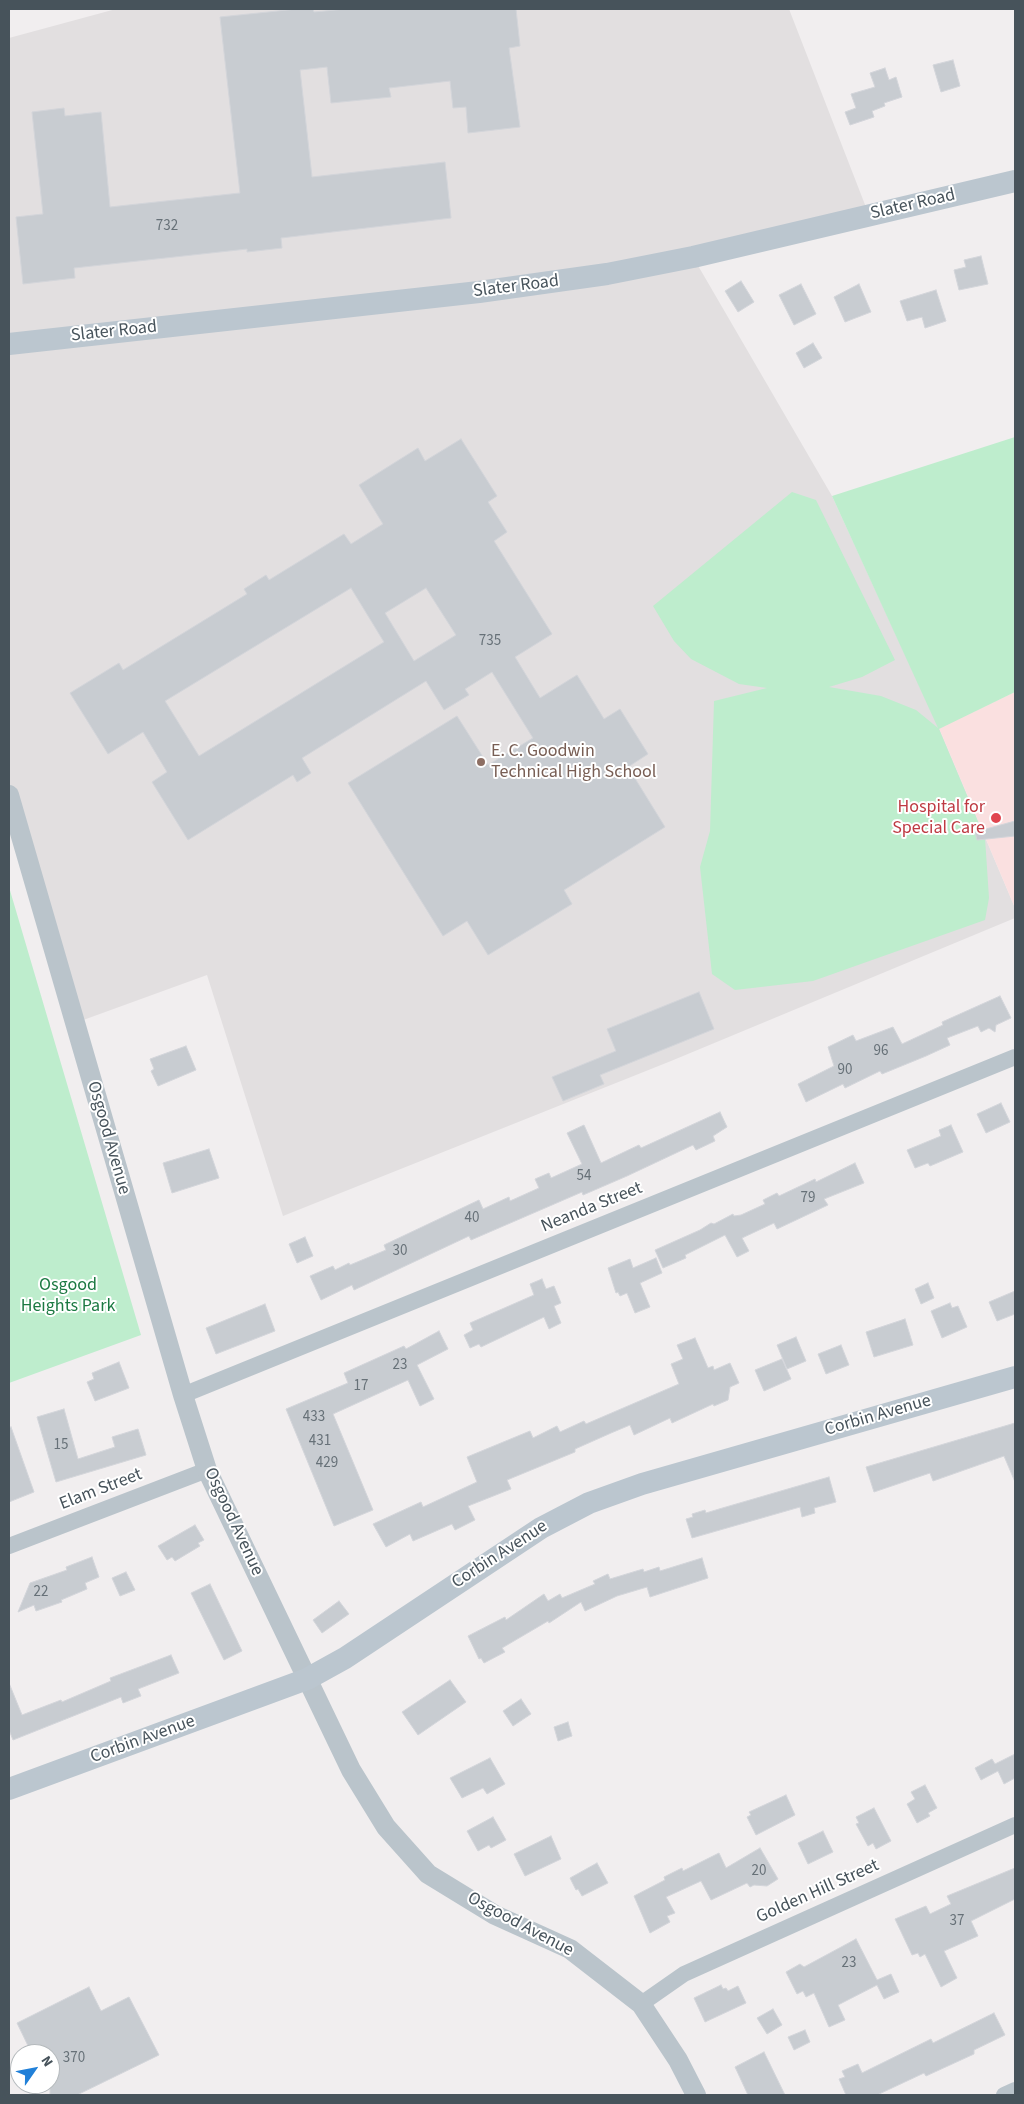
<!DOCTYPE html>
<html>
<head>
<meta charset="utf-8">
<style>
	body { margin:0 }
	#map { position:relative; width:1024px; height:2104px; overflow:hidden; background:#f1eeef; font-family:"Source Sans 3",sans-serif }
	canvas { display:block }
	.frame { position:absolute; inset:0; border:10px solid #47535b; pointer-events:none }
	.north { position:absolute; left:10px; top:2044px; width:50px; height:50px; box-sizing:border-box; background:#fff; border:1px solid #b5babd; border-radius:50%; rotate:57deg; font-size:14px; font-weight:700; line-height:20px; text-align:center; color:#47535b }
	.north::after { content:''; display:block; margin:auto; width:18px; height:22px; background:#2180d8; clip-path:polygon(50% 0,100% 100%,50% 72%,0 100%) }
</style>
</head>
<body>
<div id="map">
<canvas width="1024" height="2104"></canvas>
<div class="frame"></div>
<div class="north">N</div>
</div>
<script>
const ctx = document.querySelector('canvas').getContext('2d');
ctx.lineJoin = 'round';
function fill(path, color) {
  ctx.fillStyle = color;
  ctx.fill(path, 'evenodd');
}
function poly(rows) {
  const path = new Path2D();
  for (const r of rows) {
    path.moveTo(r[0], r[1]);
    for (let i = 2; i < r.length; i += 2) path.lineTo(r[i], r[i + 1]);
  }
  return path;
}
function stroke(path, color, width, dash) {
  ctx.strokeStyle = color;
  ctx.lineWidth = width;
  ctx.lineCap = dash ? 'butt' : 'round';
  ctx.setLineDash(dash || []);
  ctx.stroke(path);
}
function write(font, color, halo, rows, align = 'center') {
  ctx.font = font + ' "Source Sans 3",sans-serif';
  ctx.lineWidth = 4;
  ctx.setLineDash([]);
  ctx.textBaseline = 'middle';
  ctx.strokeStyle = halo;
  ctx.fillStyle = color;
  for (const [text, x, y, turn = 0] of rows) {
    ctx.save();
    ctx.translate(x, y);
    ctx.rotate((+turn || 0) * Math.PI / 180);
    ctx.textAlign = isNaN(turn) ? turn : align;
    if (halo) ctx.strokeText(text, 0, 0);
    ctx.fillText(text, 0, 0);
    ctx.restore();
  }
}
const education = poly([
	[116,9,789,9,869,215,693,257,832,496,939,728,1015,908,1015,918,671,1061,283,1216,207,975,75,1023,9,795,9,38]
]);
const medical = poly([
	[1015,692,1015,908,939,728]
]);
const green = poly([
	[1015,437,1015,692,939,729,985,838,989,898,985,920,813,981,735,990,712,974,700,867,710,831,714,701,767,688,739,684,691,659,674,641,653,606,792,492,816,500,895,660,862,677,829,687,881,696,916,710,938,728,832,496],
	[9,887,141,1335,9,1383]
]);
const building = poly([
	[297,9,313,9,314,12,346,9,516,9,520,46,509,48,520,127,468,133,466,107,453,108,450,81,389,88,391,97,331,103,327,67,300,70,312,177,445,162,451,218,281,238,282,248,247,252,247,249,74,268,75,278,23,284,16,217,43,214,32,112,64,108,65,116,101,112,110,207,240,193,220,17,297,9],
	[953,60,960,86,941,92,933,65,953,60],
	[885,68,889,80,896,77,902,97,884,103,885,106,872,111,874,117,850,125,845,112,856,108,851,94,875,87,870,73,885,68],
	[981,256,988,284,959,290,954,270,966,267,964,260,981,256],
	[741,281,754,302,738,312,725,291,741,281],
	[801,284,816,314,794,325,779,295,801,284],
	[859,284,871,312,845,322,834,297,859,284],
	[936,290,946,321,925,328,922,317,907,321,900,301,936,290],
	[813,343,822,358,804,368,796,353,813,343],
	[461,439,497,496,488,502,507,532,494,541,552,634,515,657,540,698,577,675,604,719,620,709,648,754,628,767,665,827,564,890,572,904,488,955,467,921,443,936,348,783,457,716,488,765,533,738,492,672,465,689,469,695,444,710,426,681,302,758,311,773,297,782,293,775,188,840,152,782,167,772,143,732,108,754,70,693,119,663,123,670,247,594,244,589,266,575,269,580,344,534,351,544,383,524,359,485,418,448,425,461,461,439],
	[351,588,384,642,199,756,165,701,351,588],
	[426,588,456,635,414,661,385,613,426,588],
	[1015,821,1015,836,977,840,975,832,1015,821],
	[699,992,714,1029,600,1075,604,1084,563,1101,552,1077,616,1051,607,1029,699,992],
	[1000,996,1011,1018,996,1025,995,1032,989,1028,981,1032,978,1026,947,1038,950,1045,926,1056,882,1074,880,1071,845,1088,843,1084,806,1102,798,1084,834,1066,828,1047,853,1035,856,1041,893,1027,902,1044,943,1025,942,1022,1000,996],
	[186,1046,196,1070,158,1086,151,1071,154,1069,150,1059,186,1046],
	[1001,1103,1010,1122,986,1133,977,1114,1001,1103],
	[720,1112,727,1127,713,1136,715,1141,696,1150,693,1145,627,1176,583,1195,582,1192,471,1240,469,1236,354,1290,352,1285,321,1300,310,1276,333,1266,335,1270,349,1263,350,1265,386,1250,384,1245,479,1200,483,1209,509,1197,510,1201,539,1188,535,1179,549,1173,551,1178,582,1164,567,1133,584,1125,601,1163,639,1145,641,1148,720,1112],
	[951,1125,963,1152,930,1166,928,1163,915,1168,907,1150,941,1136,939,1130,951,1125],
	[209,1149,219,1178,172,1193,163,1163,209,1149],
	[855,1163,864,1183,824,1199,828,1205,777,1229,774,1223,742,1238,749,1251,737,1257,725,1235,685,1255,686,1258,663,1268,655,1250,700,1230,711,1223,714,1224,733,1214,734,1216,741,1215,765,1204,763,1200,777,1193,779,1196,815,1179,816,1182,855,1163],
	[305,1237,313,1256,297,1263,289,1244,305,1237],
	[656,1258,662,1273,640,1283,650,1307,635,1313,627,1293,620,1296,618,1292,616,1293,608,1268,630,1259,633,1268,656,1258],
	[542,1279,546,1289,554,1286,561,1303,554,1306,561,1323,549,1329,544,1317,481,1347,479,1344,470,1348,464,1335,473,1330,470,1323,534,1295,530,1284,542,1279],
	[928,1283,934,1298,921,1304,915,1289,928,1283],
	[1015,1291,1015,1314,997,1321,989,1302,1015,1291],
	[950,1303,952,1308,958,1306,967,1327,942,1338,931,1311,950,1303],
	[265,1304,275,1331,216,1354,206,1328,265,1304],
	[905,1319,913,1345,874,1357,866,1332,905,1319],
	[439,1331,448,1349,417,1365,434,1399,420,1406,408,1380,333,1414,373,1510,334,1526,286,1409,348,1383,344,1373,404,1346,406,1349,439,1331],
	[796,1337,806,1361,787,1369,777,1345,796,1337],
	[695,1338,708,1368,713,1366,714,1370,730,1363,739,1383,730,1387,728,1400,714,1406,713,1404,672,1423,670,1418,634,1435,630,1425,611,1433,575,1449,575,1452,507,1480,511,1489,468,1506,475,1520,455,1530,452,1524,413,1541,410,1534,386,1547,373,1524,421,1502,423,1507,477,1482,467,1457,530,1431,533,1438,557,1426,560,1432,584,1421,586,1424,679,1384,671,1364,683,1359,677,1345,695,1338],
	[841,1345,849,1365,826,1374,818,1354,841,1345],
	[782,1359,791,1379,764,1391,755,1370,782,1359],
	[119,1362,129,1388,95,1401,87,1382,94,1379,92,1373,119,1362],
	[64,1409,78,1459,115,1447,112,1437,138,1429,146,1455,56,1482,37,1417,64,1409],
	[1015,1423,1015,1482,1004,1456,933,1481,930,1473,874,1492,866,1467,1015,1423],
	[11,1427,34,1492,9,1502,9,1428,11,1427],
	[829,1477,836,1502,814,1508,815,1513,802,1517,800,1507,692,1538,686,1519,693,1517,692,1514,705,1510,706,1513,719,1509,829,1477],
	[195,1525,204,1540,198,1543,200,1546,175,1561,172,1557,167,1560,158,1546,195,1525],
	[92,1557,99,1577,85,1583,87,1589,61,1600,62,1602,36,1611,34,1605,18,1612,30,1583,67,1570,66,1567,92,1557],
	[702,1558,708,1578,650,1597,647,1587,617,1596,585,1611,581,1602,549,1623,548,1621,502,1648,505,1652,484,1663,481,1658,479,1659,468,1636,505,1617,506,1620,544,1594,548,1601,560,1594,562,1598,595,1584,593,1581,608,1574,610,1579,643,1569,644,1572,659,1567,660,1571,702,1558],
	[126,1572,135,1590,120,1596,112,1578,126,1572],
	[210,1584,242,1651,224,1660,191,1593,210,1584],
	[339,1601,349,1614,322,1633,313,1620,339,1601],
	[171,1655,179,1673,138,1689,141,1696,123,1703,121,1697,13,1740,9,1730,9,1683,22,1715,61,1700,62,1702,111,1681,110,1678,171,1655],
	[450,1680,466,1702,418,1735,402,1712,450,1680],
	[521,1699,531,1714,513,1726,503,1711,521,1699],
	[568,1722,572,1736,558,1741,554,1727,568,1722],
	[1015,1754,1015,1778,1004,1784,998,1771,981,1780,975,1768,992,1759,995,1764,1015,1754],
	[490,1758,505,1784,487,1794,483,1788,462,1798,450,1778,490,1758],
	[925,1785,937,1808,928,1813,930,1816,917,1823,907,1804,915,1799,911,1792,925,1785],
	[786,1795,795,1815,756,1835,747,1817,751,1815,749,1812,786,1795],
	[874,1808,891,1841,876,1849,873,1843,868,1846,856,1824,859,1823,856,1817,874,1808],
	[493,1817,506,1840,491,1848,489,1845,478,1851,467,1831,493,1817],
	[823,1831,833,1852,808,1864,798,1843,823,1831],
	[551,1836,561,1859,525,1876,514,1854,551,1836],
	[760,1848,778,1879,767,1886,754,1885,750,1887,747,1883,711,1900,701,1881,666,1897,675,1913,667,1916,670,1922,650,1933,634,1896,665,1880,664,1877,682,1868,683,1871,719,1853,726,1868,760,1848],
	[597,1863,608,1883,582,1896,578,1889,576,1890,570,1878,597,1863],
	[1015,1868,1015,1899,971,1921,978,1936,944,1951,957,1978,941,1987,925,1954,920,1957,918,1953,912,1955,895,1919,926,1906,930,1914,951,1904,947,1896,1015,1868],
	[856,1939,877,1980,891,1974,899,1992,884,1999,877,1985,838,2005,845,2020,829,2027,814,1993,806,1997,803,1991,797,1994,786,1972,800,1964,804,1967,856,1939],
	[721,1985,723,1989,726,1988,728,1991,738,1986,746,2003,705,2022,694,1998,721,1985],
	[89,1987,101,2011,129,1997,159,2055,77,2095,50,2095,50,2054,32,2054,17,2023,89,1987],
	[773,2009,782,2025,767,2034,757,2018,773,2009],
	[994,2013,1005,2035,974,2050,974,2054,926,2076,924,2073,877,2095,846,2095,839,2079,845,2077,842,2071,858,2064,862,2073,931,2039,933,2043,994,2013],
	[805,2030,810,2042,794,2050,788,2037,805,2030],
	[764,2052,785,2095,748,2095,735,2067,764,2052]
]);
const minor = poly([
	[183,1395,1015,1057],
	[9,1546,207,1470],
	[641,2004,684,1974,1015,1825],
	[1004,2095,1015,2090]
]);
const tertiary = poly([
	[9,795,183,1395,207,1470,351,1770,386,1827,428,1874,495,1915,570,1949,641,2004,678,2060,696,2095]
]);
const secondary = poly([
	[9,344,479,292,607,274,693,257,1015,181],
	[9,1789,307,1679,345,1658,541,1528,589,1503,642,1484,1015,1377]
]);
const markers = [
	[481,762,5,"#8d6e63"],
	[996,818,6,"#e0444e"]
];
const numberNames = [
	["732",167,227],
	["735",490,642],
	["96",881,1052],
	["90",845,1071],
	["54",584,1177],
	["79",808,1199],
	["40",472,1219],
	["30",400,1252],
	["23",400,1366],
	["17",361,1387],
	["433",314,1418],
	["431",320,1442],
	["15",61,1446],
	["429",327,1464],
	["22",41,1593],
	["20",759,1872],
	["37",957,1922],
	["23",849,1964],
	["370",74,2059]
];
const streetNames = [
	["Slater Road",913,205,-13],
	["Slater Road",516,287,-7],
	["Slater Road",114,332,-6],
	["Osgood Avenue",108,1138,74],
	["Neanda Street",592,1208,-22],
	["Corbin Avenue",878,1416,-16],
	["Elam Street",101,1490,-21],
	["Osgood Avenue",233,1522,65],
	["Corbin Avenue",500,1555,-33],
	["Corbin Avenue",143,1740,-20],
	["Golden Hill Street",818,1892,-24],
	["Osgood Avenue",520,1925,28]
];
const educationNames = [
	["E. C. Goodwin",491,752],
	["Technical High School",491,773]
];
const healthNames = [
	["Hospital for",985,808],
	["Special Care",985,829]
];
const parkNames = [
	["Osgood",68,1286],
	["Heights Park",68,1307]
];
fill(education, '#e2dfe0');
fill(medical, '#fae0e0');
fill(green, '#beedcd');
fill(building, '#c8ccd1');
stroke(building, '#d3d5da', 1);
stroke(minor, '#bac4cb', 16);
stroke(tertiary, '#bac4cb', 20);
stroke(secondary, '#bbc6cf', 22);
for (const [x, y, r, color] of markers) {
  const dot = new Path2D();
  dot.arc(x, y, r, 0, 2 * Math.PI);
  ctx.fillStyle = color;
  ctx.fill(dot);
  stroke(dot, '#fff', 2);
}
write('15px', '#677178', null, numberNames);
write('18px', '#47535b', '#fff', streetNames);
write('18px', '#785e54', '#fff', educationNames, 'left');
write('18px', '#be3a42', '#fff', healthNames, 'right');
write('18px', '#1b7942', '#fff', parkNames);
</script>
</body>
</html>
